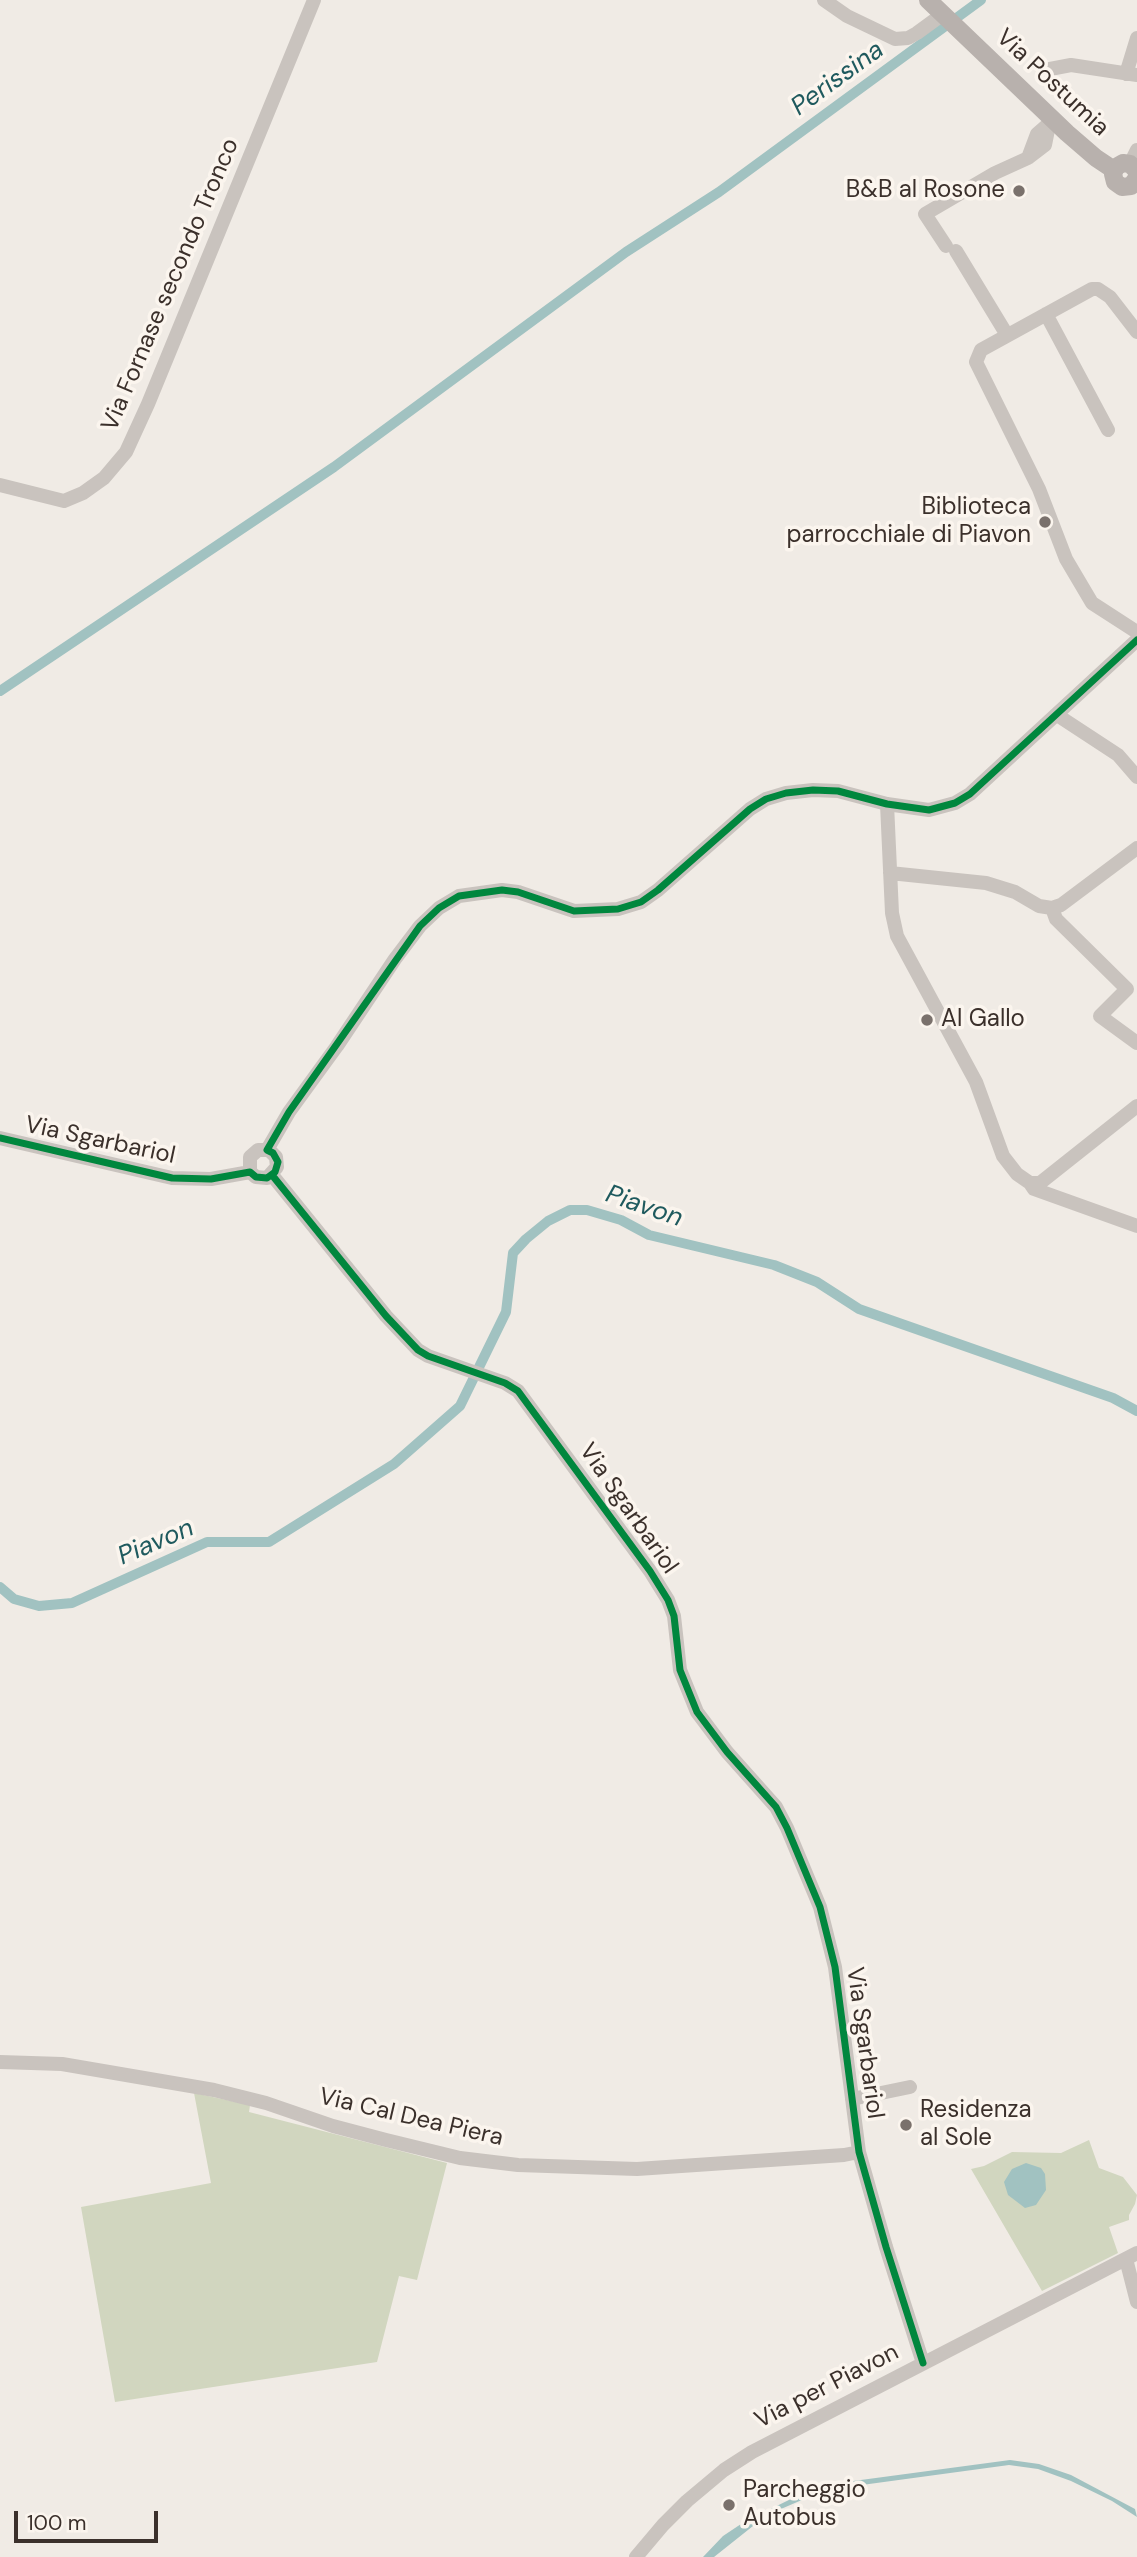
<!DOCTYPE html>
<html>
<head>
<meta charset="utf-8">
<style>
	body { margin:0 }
	#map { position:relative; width:1137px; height:2557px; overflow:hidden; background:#f0ebe5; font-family:"DM Sans",sans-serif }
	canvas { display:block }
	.scale { position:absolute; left:14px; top:2511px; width:144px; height:32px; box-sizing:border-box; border:4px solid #3b302b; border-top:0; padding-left:9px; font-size:21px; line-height:24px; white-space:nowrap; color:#3b302b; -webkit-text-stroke:5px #fbf5ee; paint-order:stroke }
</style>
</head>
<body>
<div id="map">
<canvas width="1137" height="2557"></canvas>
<div class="scale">100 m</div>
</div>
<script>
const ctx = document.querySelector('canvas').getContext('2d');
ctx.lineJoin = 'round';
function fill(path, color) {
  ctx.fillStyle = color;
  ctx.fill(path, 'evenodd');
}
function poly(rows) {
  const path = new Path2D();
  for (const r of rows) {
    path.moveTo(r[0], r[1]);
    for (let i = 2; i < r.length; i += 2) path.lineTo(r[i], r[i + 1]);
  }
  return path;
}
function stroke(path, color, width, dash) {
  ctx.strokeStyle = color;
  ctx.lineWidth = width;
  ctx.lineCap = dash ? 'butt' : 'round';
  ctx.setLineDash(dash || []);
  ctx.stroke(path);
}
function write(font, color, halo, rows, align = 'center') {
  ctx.font = font + ' "DM Sans",sans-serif';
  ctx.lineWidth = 7;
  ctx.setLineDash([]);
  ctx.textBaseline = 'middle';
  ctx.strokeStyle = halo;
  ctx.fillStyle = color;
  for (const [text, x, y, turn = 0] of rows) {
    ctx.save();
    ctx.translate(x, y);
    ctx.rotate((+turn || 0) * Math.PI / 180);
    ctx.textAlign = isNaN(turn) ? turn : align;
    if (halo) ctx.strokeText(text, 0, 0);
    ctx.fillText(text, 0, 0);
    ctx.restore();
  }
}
const green = poly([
	[194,2093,250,2105,249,2112,447,2163,417,2280,399,2276,377,2362,115,2402,81,2207,211,2183],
	[1089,2140,1099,2168,1123,2177,1137,2195,1135,2204,1129,2215,1129,2220,1109,2227,1118,2253,1042,2291,971,2169,984,2166,1012,2152,1061,2153]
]);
const water = poly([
	[1026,2163,1041,2168,1045,2174,1046,2190,1036,2205,1025,2208,1008,2195,1004,2182,1012,2169],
	[1010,2460,1039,2464,1071,2475,1135,2509,1137,2517,1112,2501,1071,2481,1038,2469,1009,2465,825,2490,774,2512,753,2526,714,2557,703,2557,723,2536,744,2522,795,2497,831,2484]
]);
const canal = poly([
	[0,691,334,467,626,252,719,192,981,0],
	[0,1587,14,1599,39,1606,72,1603,207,1542,269,1542,394,1464,460,1406,506,1312,513,1253,526,1239,548,1221,570,1210,587,1210,621,1220,649,1235,774,1265,817,1282,859,1309,1113,1398,1137,1411]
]);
const minor = poly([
	[824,0,847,16,895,39,908,38,917,33,943,14],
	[1050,69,1071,65,1137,75],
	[1126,74,1137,38],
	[1049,125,1045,145,1028,158,1037,134,1053,120],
	[1130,164,1137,150],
	[946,246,925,214,995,173,1028,158],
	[956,251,1007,335],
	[1046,314,1108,430],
	[1137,332,1110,297,1098,289,1092,289,981,350,976,362,1039,489,1066,559,1092,603,1137,632],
	[0,485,64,501,83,493,104,478,126,452,148,404,314,0],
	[1057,715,1118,755,1137,777],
	[887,804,892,913,897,936,976,1082,1003,1156,1017,1174,1030,1183,1034,1189,1137,1226],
	[890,873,986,883,1015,892,1039,906,1052,908,1061,905,1137,848],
	[1052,908,1056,919,1127,989,1100,1016,1137,1043],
	[0,1138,172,1178,211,1179,250,1172,256,1177,267,1178,277,1167,276,1157,269,1150,258,1150,250,1157,250,1172],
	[267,1150,289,1112,337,1046,395,959,420,926,439,908,459,896,502,890,518,892,574,911,618,909,641,902,658,890,750,809,766,799,786,793,813,790,838,791,887,804,929,810,955,803,970,794,1137,640],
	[272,1175,386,1316,418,1350,428,1356,505,1383,518,1391,650,1571,668,1600,674,1616,680,1670,697,1712,727,1752,776,1807,787,1828,820,1907,835,1967,859,2152,886,2247,923,2363],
	[1030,1183,1040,1183,1137,1106],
	[0,2062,62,2064,214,2090,266,2103,333,2126,386,2140,460,2158,518,2165,637,2169,844,2155,859,2152],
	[852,2099,910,2087],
	[1126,2259,1137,2302],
	[636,2557,663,2525,687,2501,724,2470,752,2452,1137,2253]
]);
const major = poly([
	[928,0,1067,133,1096,158,1114,170],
	[1137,171,1130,164,1123,163,1116,167,1113,174,1115,182,1122,187,1131,186,1137,178]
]);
const cycleway = poly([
	[0,1138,172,1178,211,1179,250,1172,256,1177,267,1178,275,1172,278,1162,273,1153,267,1150,289,1112,420,926,439,908,459,896,502,890,518,892,574,911,618,909,641,902,658,890,750,809,766,799,786,793,813,790,838,791,887,804,929,810,955,803,970,794,1137,640],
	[272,1175,386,1316,418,1350,428,1356,505,1383,518,1391,650,1571,668,1600,674,1616,680,1670,697,1712,727,1752,776,1807,787,1828,820,1907,835,1967,859,2152,886,2247,923,2363]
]);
const markers = [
	[1019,191,7,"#7a716c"],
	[1045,522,7,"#7a716c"],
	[927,1020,7,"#7a716c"],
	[906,2125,7,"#7a716c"],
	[729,2505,7,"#7a716c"]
];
const streetNames = [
	["Via Postumia",1052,83,43],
	["Via Fornase secondo Tronco",171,285,-67],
	["Via Sgarbariol",100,1141,12],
	["Via Sgarbariol",628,1509,55],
	["Via Sgarbariol",864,2043,82],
	["Via Cal Dea Piera",411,2118,13],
	["Via per Piavon",827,2387,-27]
];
const poiNames = [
	["B&B al Rosone",1005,191,"right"],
	["Biblioteca",1031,508,"right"],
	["parrocchiale di Piavon",1031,536,"right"],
	["Al Gallo",941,1020],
	["Residenza",920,2111],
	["al Sole",920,2139],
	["Parcheggio",743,2491],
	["Autobus",743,2519]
];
const waterNames = [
	["Perissina",838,79,-36],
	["Piavon",644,1207,19],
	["Piavon",156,1543,-23]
];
fill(green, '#d1d6bf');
fill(water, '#a1c2c1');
stroke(canal, '#a1c2c1', 10);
stroke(minor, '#c9c3be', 14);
stroke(major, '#b8b1ad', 18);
stroke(cycleway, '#00873e', 7);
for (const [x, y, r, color] of markers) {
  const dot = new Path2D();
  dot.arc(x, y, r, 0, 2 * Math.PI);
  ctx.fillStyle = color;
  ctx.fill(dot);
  stroke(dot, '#fbf5ee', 2.5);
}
write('24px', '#3b302b', '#fbf5ee', streetNames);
write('24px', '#3b302b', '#fbf5ee', poiNames, 'left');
write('italic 26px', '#1f5a5e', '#fbf5ee', waterNames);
</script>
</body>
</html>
